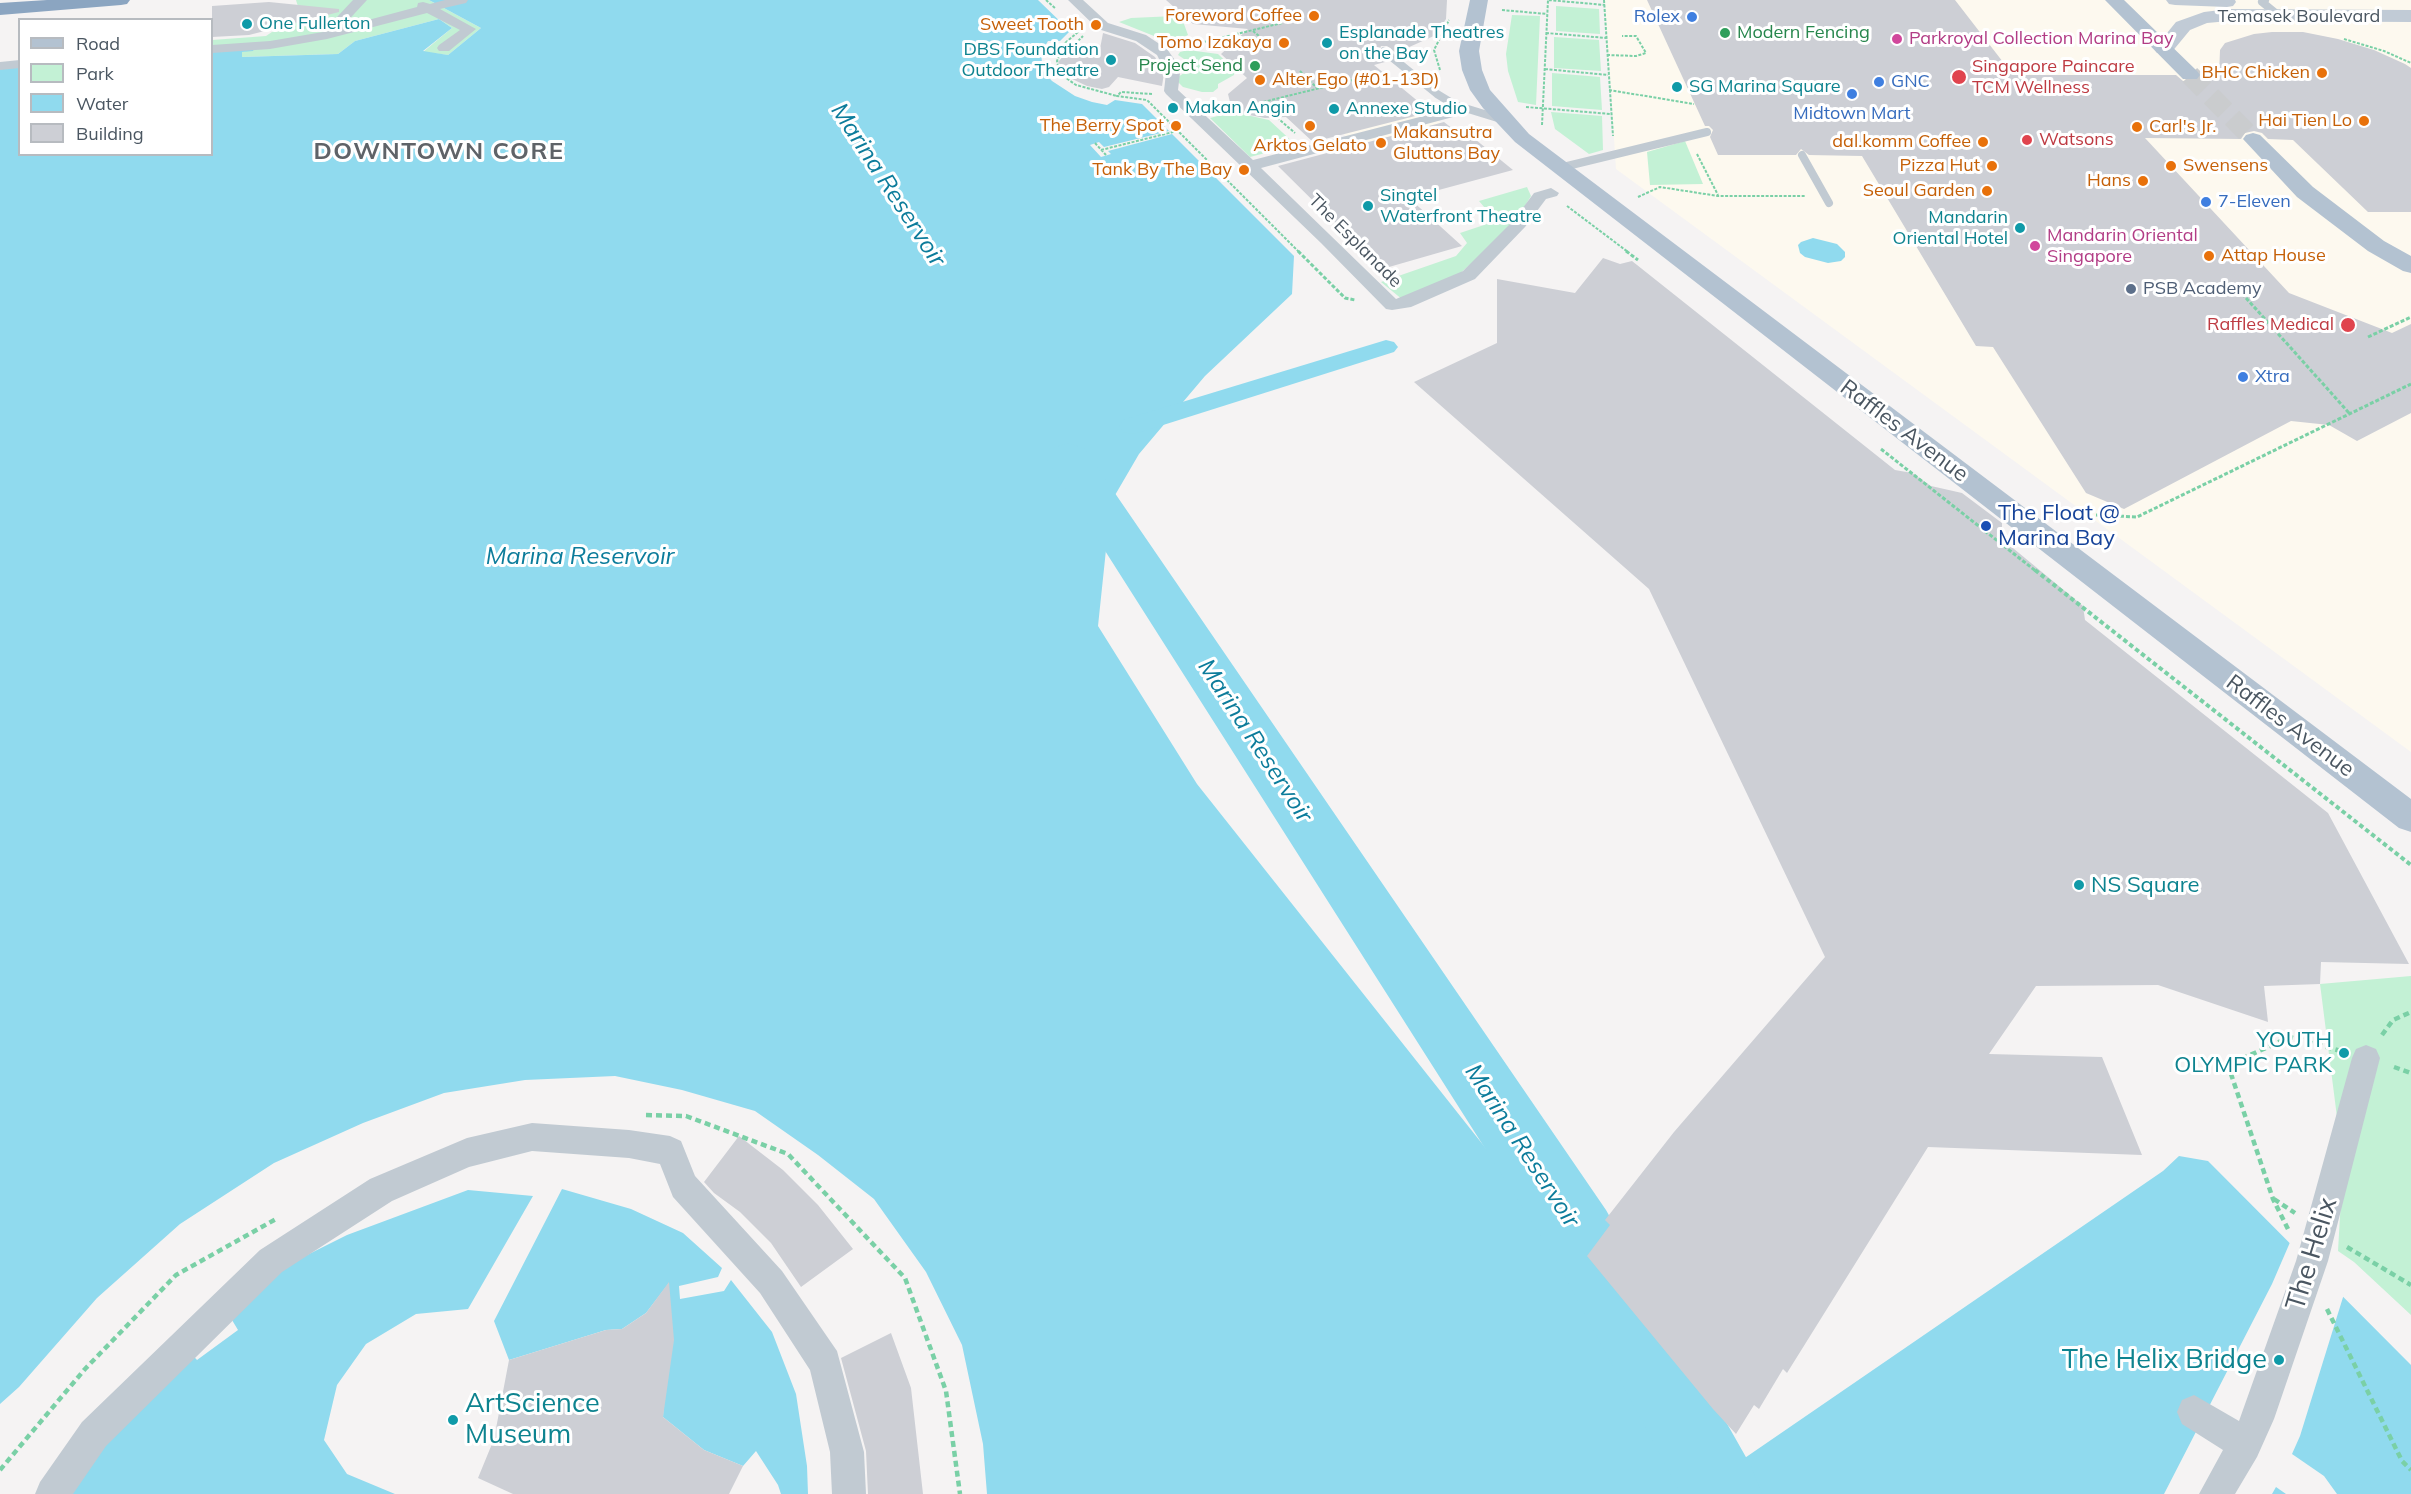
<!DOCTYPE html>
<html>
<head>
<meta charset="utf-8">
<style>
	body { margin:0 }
	#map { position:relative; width:2411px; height:1494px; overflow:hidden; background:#f5f3f3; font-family:Mulish,sans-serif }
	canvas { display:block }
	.legend { position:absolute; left:18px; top:18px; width:195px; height:138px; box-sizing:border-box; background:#fff; border:2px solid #b7bbc0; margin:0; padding:8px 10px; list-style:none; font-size:18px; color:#4a5661 }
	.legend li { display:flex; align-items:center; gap:12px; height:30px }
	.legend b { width:30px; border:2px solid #b7bbc0 }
</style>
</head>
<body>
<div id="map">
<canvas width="2411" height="1494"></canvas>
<ul class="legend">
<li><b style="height:8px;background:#b3c2d1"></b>Road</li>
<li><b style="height:16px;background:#c3f1d5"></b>Park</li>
<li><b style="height:16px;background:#90daee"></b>Water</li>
<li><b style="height:16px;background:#cdcfd5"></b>Building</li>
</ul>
</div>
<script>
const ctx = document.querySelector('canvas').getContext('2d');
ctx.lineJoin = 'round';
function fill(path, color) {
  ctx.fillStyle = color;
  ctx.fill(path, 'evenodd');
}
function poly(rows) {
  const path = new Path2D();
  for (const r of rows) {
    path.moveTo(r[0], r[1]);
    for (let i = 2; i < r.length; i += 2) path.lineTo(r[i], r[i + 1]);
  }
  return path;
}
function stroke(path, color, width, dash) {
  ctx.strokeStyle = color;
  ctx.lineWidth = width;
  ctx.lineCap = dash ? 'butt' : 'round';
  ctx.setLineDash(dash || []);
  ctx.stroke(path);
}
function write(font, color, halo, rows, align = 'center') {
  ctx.font = font + ' Mulish,sans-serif';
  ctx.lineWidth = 6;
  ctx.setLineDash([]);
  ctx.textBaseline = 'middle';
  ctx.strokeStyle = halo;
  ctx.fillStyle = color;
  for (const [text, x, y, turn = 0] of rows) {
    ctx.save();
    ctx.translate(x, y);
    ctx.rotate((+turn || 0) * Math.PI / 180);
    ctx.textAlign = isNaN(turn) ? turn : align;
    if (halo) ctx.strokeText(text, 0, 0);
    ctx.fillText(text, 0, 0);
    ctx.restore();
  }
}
const commercial = poly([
	[1605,0,2411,0,2411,752,1616,169],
	[1425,110,1452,132,1366,154,1340,131]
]);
const green = poly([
	[296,0,429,0,481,28,448,55,423,52,452,28,439,19,355,41,338,54,241,57,242,52,253,49,212,52,212,40,266,36,300,13],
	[1556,6,1599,9,1600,34,1556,31],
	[1512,15,1540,16,1536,105,1518,102,1508,71,1506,54],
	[1175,16,1184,24,1188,35,1176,41,1169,42,1119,22,1131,18],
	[1554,37,1599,40,1601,71,1554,68],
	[1188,50,1218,54,1235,70,1234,75,1218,84,1218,88,1213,92,1202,92,1183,87,1178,82,1178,77,1190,69,1190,63,1178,55,1180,52],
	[1552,73,1600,77,1602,110,1552,106],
	[1233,112,1269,120,1296,145,1250,157,1210,118],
	[1551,112,1602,116,1603,150,1589,154,1555,129],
	[1685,141,1703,184,1650,185,1647,152],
	[1527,187,1531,196,1512,227,1456,277,1403,300,1381,282,1456,256,1467,243,1460,233,1496,221,1479,201],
	[2411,976,2411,1315,2354,1262,2338,1251,2343,1164,2320,984]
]);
const water = poly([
	[429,0,1038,0,1070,31,1060,41,1048,41,1041,53,1043,71,1052,81,1075,96,1092,102,1107,105,1115,100,1142,104,1294,256,1292,294,1205,376,1139,454,1111,502,1098,626,1197,784,1736,1464,2163,1171,2179,1156,2208,1161,2411,1365,2411,1494,987,1494,983,1444,962,1345,926,1272,874,1199,818,1155,755,1111,682,1090,615,1076,525,1080,444,1093,363,1123,274,1163,180,1224,97,1298,19,1387,0,1404,0,68,19,67,20,154,212,154,212,52,254,49,253,51,242,52,242,57,338,54,355,41,439,19,452,28,423,51,448,55,481,28],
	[1813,238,1837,244,1845,252,1845,257,1841,261,1828,263,1805,257,1800,253,1798,245,1801,242],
	[562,1189,631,1209,683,1233,722,1268,718,1277,679,1286,680,1299,724,1291,731,1280,772,1332,796,1394,807,1466,808,1494,781,1494,778,1485,756,1451,743,1466,704,1450,663,1417,669,1283,646,1313,622,1329,606,1330,509,1360,494,1321],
	[468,1190,533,1196,468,1309,416,1314,366,1344,337,1385,324,1440,347,1474,395,1494,63,1494,184,1346,197,1360,238,1330,232,1320,287,1265,347,1235]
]);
const pier = poly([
	[1169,131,1172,134,1108,151,1111,154,1101,157,1090,145,1099,142,1104,147],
	[2291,1240,2344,1294,2300,1436,2292,1454,2324,1476,2337,1494,2286,1494,2276,1487,2272,1494,2164,1494,2272,1284]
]);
const canal = poly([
	[1386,340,1394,342,1398,347,1394,352,1141,432,1132,434,1123,432,1119,426,1123,420,1386,340]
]);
const river = poly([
	[1068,443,1084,448,1606,1210,1751,1466,1762,1494,1681,1494,1556,1260,1046,458,1052,448,1068,443]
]);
const building = poly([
	[1166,0,1447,0,1446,19,1436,35,1396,53,1387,46,1381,46,1378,53,1385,62,1374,65,1431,112,1313,142,1286,117,1265,118,1244,114,1231,106,1228,94,1247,78,1221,54,1248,29,1193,24],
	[1647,0,1955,0,2013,75,2176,75,2183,81,2197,81,2202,76,2219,76,2220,50,2225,43,2254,34,2272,32,2303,32,2338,39,2374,50,2405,64,2411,68,2411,212,2368,212,2293,140,2268,139,2262,133,2254,131,2245,133,2241,139,2145,138,2289,293,2392,333,2411,324,2411,413,2357,441,2329,425,2291,421,2124,509,2086,493,1993,347,1976,346,1862,156,1809,155,1801,149,1796,155,1718,155,1710,137,1713,130,1709,126,1705,126],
	[269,2,339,9,339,12,249,35,212,37,212,6],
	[1103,33,1135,43,1155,57,1164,73,1162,86,1118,77,1109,87,1102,89,1087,86,1070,78,1058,62,1065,54,1074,50,1099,54],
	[1444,122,1458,133,1465,131,1513,170,1409,198,1462,246,1382,269,1278,166],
	[1603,258,1620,264,1632,261,1895,470,1912,473,1931,486,1962,493,2002,523,2002,539,2083,606,2085,620,2328,813,2409,964,2321,962,2320,984,2264,986,2268,1022,2158,985,2036,986,1989,1054,2102,1057,2142,1155,1928,1147,1787,1373,1783,1369,1759,1409,1754,1405,1736,1434,1713,1409,1587,1256,1610,1225,1605,1220,1674,1132,1825,957,1649,589,1414,382,1497,343,1497,279,1575,293],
	[739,1136,783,1170,818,1205,853,1249,801,1287,771,1243,740,1212,714,1193,704,1182],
	[669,1282,674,1340,663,1417,704,1450,743,1466,729,1494,513,1494,478,1478,494,1439,509,1360,606,1330,622,1329,646,1313],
	[891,1333,911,1388,923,1494,868,1494,866,1451,841,1358]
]);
const primaryTunnel = poly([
	[2190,75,2253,139]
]);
const pathFar3 = poly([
	[1046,0,1056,9],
	[1604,0,1613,136],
	[1502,10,1547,14],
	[1253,31,1265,41],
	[1078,32,1065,43,1075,44,1083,36],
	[1546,33,1606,38],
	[2344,39,2384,51,2411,63],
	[1065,43,1057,61,1059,70,1066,78,1076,85,1117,96],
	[1183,47,1282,23],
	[1607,55,1636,56,1646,53,1636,36,1622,36],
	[1545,69,1608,75],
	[1440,70,1434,50,1449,20],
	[1300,71,1318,89],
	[1609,90,1694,104],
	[1152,94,1121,92,1117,96,1147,100,1299,252],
	[1259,103,1381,73],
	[1260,103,1295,133],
	[1526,107,1610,114],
	[1542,125,1548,0,1605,5],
	[1095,143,1106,155],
	[1101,150,1177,131],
	[1697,154,1718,195],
	[1638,197,1660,187,1718,196,1805,196],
	[1567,206,1628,252]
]);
const pathFar2 = poly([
	[1298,251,1345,298,1355,300],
	[1626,251,1638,260],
	[2238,289,2350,414],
	[2368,337,2411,317],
	[1881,449,2037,572],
	[2096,515,2137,517,2411,384]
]);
const pathFar1 = poly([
	[2035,570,2411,865]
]);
const path = poly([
	[2382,1035,2393,1020,2411,1012],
	[2394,1067,2411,1073],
	[646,1115,686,1116,788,1154,905,1278,946,1391,960,1494],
	[2274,1199,2295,1213],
	[2288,1229,2273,1199,2228,1065,2290,1037,2341,1051],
	[2347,1247,2411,1285],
	[2327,1309,2402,1461,2411,1470],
	[0,1470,85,1369,176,1275,276,1219]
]);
const lane = poly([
	[2265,0,2262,2,2278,15],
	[1384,51,1437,94,1455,105,1504,120],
	[1802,155,1829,203],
	[1559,168,1707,132]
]);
const street = poly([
	[353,0,367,0,342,27,417,7,418,3,423,2,430,4,445,0,468,0,466,3,440,9,476,29,449,51,439,51,437,48,439,45,460,30,427,13,327,39,270,49,212,53,212,45,270,41,323,32,353,0],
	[1068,0,1083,0,1108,23,1146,35,1167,49,1177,63,1180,73,1178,90,1253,160,1443,111,1450,102,1460,102,1462,105,1453,117,1261,168,1396,299,1463,271,1513,221,1534,193,1551,188,1559,193,1557,196,1546,199,1525,227,1475,279,1411,307,1392,310,1386,309,1321,243,1166,94,1164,91,1166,73,1157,55,1136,41,1098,29,1068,0],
	[20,60,20,68,0,70,0,62,20,60],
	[2366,1045,2376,1049,2380,1058,2328,1261,2274,1419,2257,1457,2235,1494,2199,1494,2223,1450,2182,1424,2177,1412,2182,1400,2194,1395,2239,1421,2296,1261,2352,1058,2356,1049,2366,1045],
	[532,1123,629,1130,670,1136,681,1141,695,1176,782,1271,837,1351,864,1452,866,1494,832,1494,830,1452,810,1370,760,1293,673,1197,660,1164,629,1158,532,1151,469,1167,392,1201,282,1272,106,1446,73,1494,35,1494,40,1482,82,1422,260,1250,370,1179,467,1138,532,1123]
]);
const secondary = poly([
	[2166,0,2235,0,2236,2,2233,6,2227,7,2175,5,2169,4,2166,0],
	[2229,9,2411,10,2411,22,2229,21,2207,23,2190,30,2171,53,2157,53,2154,49,2176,22,2204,12,2229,9]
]);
const primary = poly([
	[1470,0,1488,0,1479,51,1482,70,1490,90,1529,134,2411,799,2411,832,2399,828,1515,142,1483,108,1470,90,1462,70,1459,51,1470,0],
	[2105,0,2124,0,2197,71,2200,75,2197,79,2183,79,2105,0],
	[2253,133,2260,135,2313,187,2384,241,2411,256,2411,273,2403,271,2368,251,2297,197,2243,139,2246,135,2253,133]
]);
const highway = poly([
	[47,0,130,0,127,4,121,5,0,15,0,3,47,0]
]);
const markers = [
	[1314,16,6,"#e8710a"],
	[1692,17,6,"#3f7fe0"],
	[247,24,6,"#0f9aa8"],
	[1096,25,6,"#e8710a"],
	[1725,33,6,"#2e9e5b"],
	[1897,39,6,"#d1479c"],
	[1284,43,6,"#e8710a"],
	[1327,43,6,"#0f9aa8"],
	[1111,60,6,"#0f9aa8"],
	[1255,66,6,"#2e9e5b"],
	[2322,73,6,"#e8710a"],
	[1959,77,8,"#e0444e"],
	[1260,80,6,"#e8710a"],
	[1879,82,6,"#3f7fe0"],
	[1677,87,6,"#0f9aa8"],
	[1852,94,6,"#3f7fe0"],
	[1173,108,6,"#0f9aa8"],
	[1334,109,6,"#0f9aa8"],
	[2364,121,6,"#e8710a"],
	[1176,126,6,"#e8710a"],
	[1310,126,6,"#e8710a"],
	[2137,127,6,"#e8710a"],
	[2027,140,6,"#e0444e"],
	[1983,142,6,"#e8710a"],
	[1381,143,6,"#e8710a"],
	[1992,166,6,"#e8710a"],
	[2171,166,6,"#e8710a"],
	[1244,170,6,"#e8710a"],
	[2143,181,6,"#e8710a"],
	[1987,191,6,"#e8710a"],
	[2206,202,6,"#3f7fe0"],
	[1368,206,6,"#0f9aa8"],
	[2020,228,6,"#0f9aa8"],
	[2035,246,6,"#d1479c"],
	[2209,256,6,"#e8710a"],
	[2131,289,6,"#5c6f8a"],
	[2348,325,8,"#e0444e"],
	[2243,377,6,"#3f7fe0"],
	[1986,526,6,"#1a4fb4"],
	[2079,885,6,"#0f9aa8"],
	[2344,1053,6,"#0f9aa8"],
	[2279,1360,6,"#0f9aa8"],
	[453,1420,6,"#0f9aa8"]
];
const farFoodnames = [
	["Foreword Coffee",1302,16],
	["Sweet Tooth",1084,25],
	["Tomo Izakaya",1272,43],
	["BHC Chicken",2310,73],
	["Alter Ego (#01-13D)",1272,80,"left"],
	["Hai Tien Lo",2352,121],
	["The Berry Spot",1164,126],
	["Carl's Jr.",2149,127,"left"],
	["Makansutra",1393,133,"left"],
	["Gluttons Bay",1393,154,"left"],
	["dal.komm Coffee",1971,142],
	["Arktos Gelato",1310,146,"center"],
	["Pizza Hut",1980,166],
	["Swensens",2183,166,"left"],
	["Tank By The Bay",1232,170],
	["Hans",2131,181],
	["Seoul Garden",1975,191],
	["Attap House",2221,256,"left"]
];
const farShopnames = [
	["Rolex",1680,17,"right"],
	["GNC",1891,82],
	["Midtown Mart",1852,114,"center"],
	["7-Eleven",2218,202],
	["Xtra",2255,377]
];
const farStreetnames = [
	["Temasek Boulevard",2299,17],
	["The Esplanade",1355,241,45]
];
const farCulturenames = [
	["One Fullerton",259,24],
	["Esplanade Theatres",1339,33],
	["on the Bay",1339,54],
	["DBS Foundation",1099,50,"right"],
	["Outdoor Theatre",1099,71,"right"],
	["SG Marina Square",1689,87],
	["Makan Angin",1185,108],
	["Annexe Studio",1346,109],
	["Singtel",1380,196],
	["Waterfront Theatre",1380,217],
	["Mandarin",2008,218,"right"],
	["Oriental Hotel",2008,239,"right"]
];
const farLeisurenames = [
	["Modern Fencing",1737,33],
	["Project Send",1243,66,"right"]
];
const farHotelnames = [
	["Parkroyal Collection Marina Bay",1909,39],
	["Mandarin Oriental",2047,236],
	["Singapore",2047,257]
];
const farHealthnames = [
	["Singapore Paincare",1972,67],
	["TCM Wellness",1972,88],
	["Watsons",2039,140],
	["Raffles Medical",2334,325,"right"]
];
const farServicenames = [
	["PSB Academy",2143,289]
];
const streetNames = [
	["Raffles Avenue",1904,431,37],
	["Raffles Avenue",2290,726,37]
];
const transitNames = [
	["The Float @",1998,513],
	["Marina Bay",1998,538]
];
const cultureNames = [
	["NS Square",2091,885],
	["YOUTH",2332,1040,"right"],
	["OLYMPIC PARK",2332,1065,"right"]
];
const farDistrictnames = [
	["DOWNTOWN CORE",439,152]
];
const waterNames = [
	["Marina Reservoir",888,185,57],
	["Marina Reservoir",580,557],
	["Marina Reservoir",1255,741,57],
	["Marina Reservoir",1522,1146,57]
];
const nearStreetnames = [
	["The Helix",2312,1254,-73]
];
const nearCulturenames = [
	["The Helix Bridge",2267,1360],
	["ArtScience",465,1404,"left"],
	["Museum",465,1435,"left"]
];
fill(commercial, '#fdf9ef');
fill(green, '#c3f1d5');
fill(water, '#90daee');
fill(pier, '#f5f3f3');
fill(canal, '#90daee');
fill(river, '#90daee');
fill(building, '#cdcfd5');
stroke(primaryTunnel, '#caccce', 20, [20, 10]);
stroke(pathFar3, '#7ad0a6', 2, [3, 1.5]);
stroke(pathFar2, '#7ad0a6', 3, [4, 2]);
stroke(pathFar1, '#7ad0a6', 4, [4.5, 3]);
stroke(path, '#7ad0a6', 4.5, [6, 4]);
stroke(lane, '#c1cad2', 8);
fill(street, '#c1cad2');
fill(secondary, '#c1cbd6');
fill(primary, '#b3c2d1');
fill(highway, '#8ba5c1');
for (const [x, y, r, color] of markers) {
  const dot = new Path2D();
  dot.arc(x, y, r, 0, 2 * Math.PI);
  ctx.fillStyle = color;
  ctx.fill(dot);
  stroke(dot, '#fff', 2);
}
write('18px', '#c56008', '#fff', farFoodnames, 'right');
write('18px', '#366cbe', '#fff', farShopnames, 'left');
write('18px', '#4a5661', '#fff', farStreetnames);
write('18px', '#0d838f', '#fff', farCulturenames, 'left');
write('18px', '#27864d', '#fff', farLeisurenames, 'left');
write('18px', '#b23c85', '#fff', farHotelnames, 'left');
write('18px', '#be3a42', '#fff', farHealthnames, 'left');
write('18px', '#4e5e75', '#fff', farServicenames, 'left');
write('22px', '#4a5661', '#fff', streetNames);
write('22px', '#164399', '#fff', transitNames, 'left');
write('22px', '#0d838f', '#fff', cultureNames, 'left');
ctx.letterSpacing = '1.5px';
write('bold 24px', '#5f6368', '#fff', farDistrictnames);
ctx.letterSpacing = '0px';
write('italic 24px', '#0c7c9b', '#fff', waterNames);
write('27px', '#4a5661', '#fff', nearStreetnames);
write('27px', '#0d838f', '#fff', nearCulturenames, 'right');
</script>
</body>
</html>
